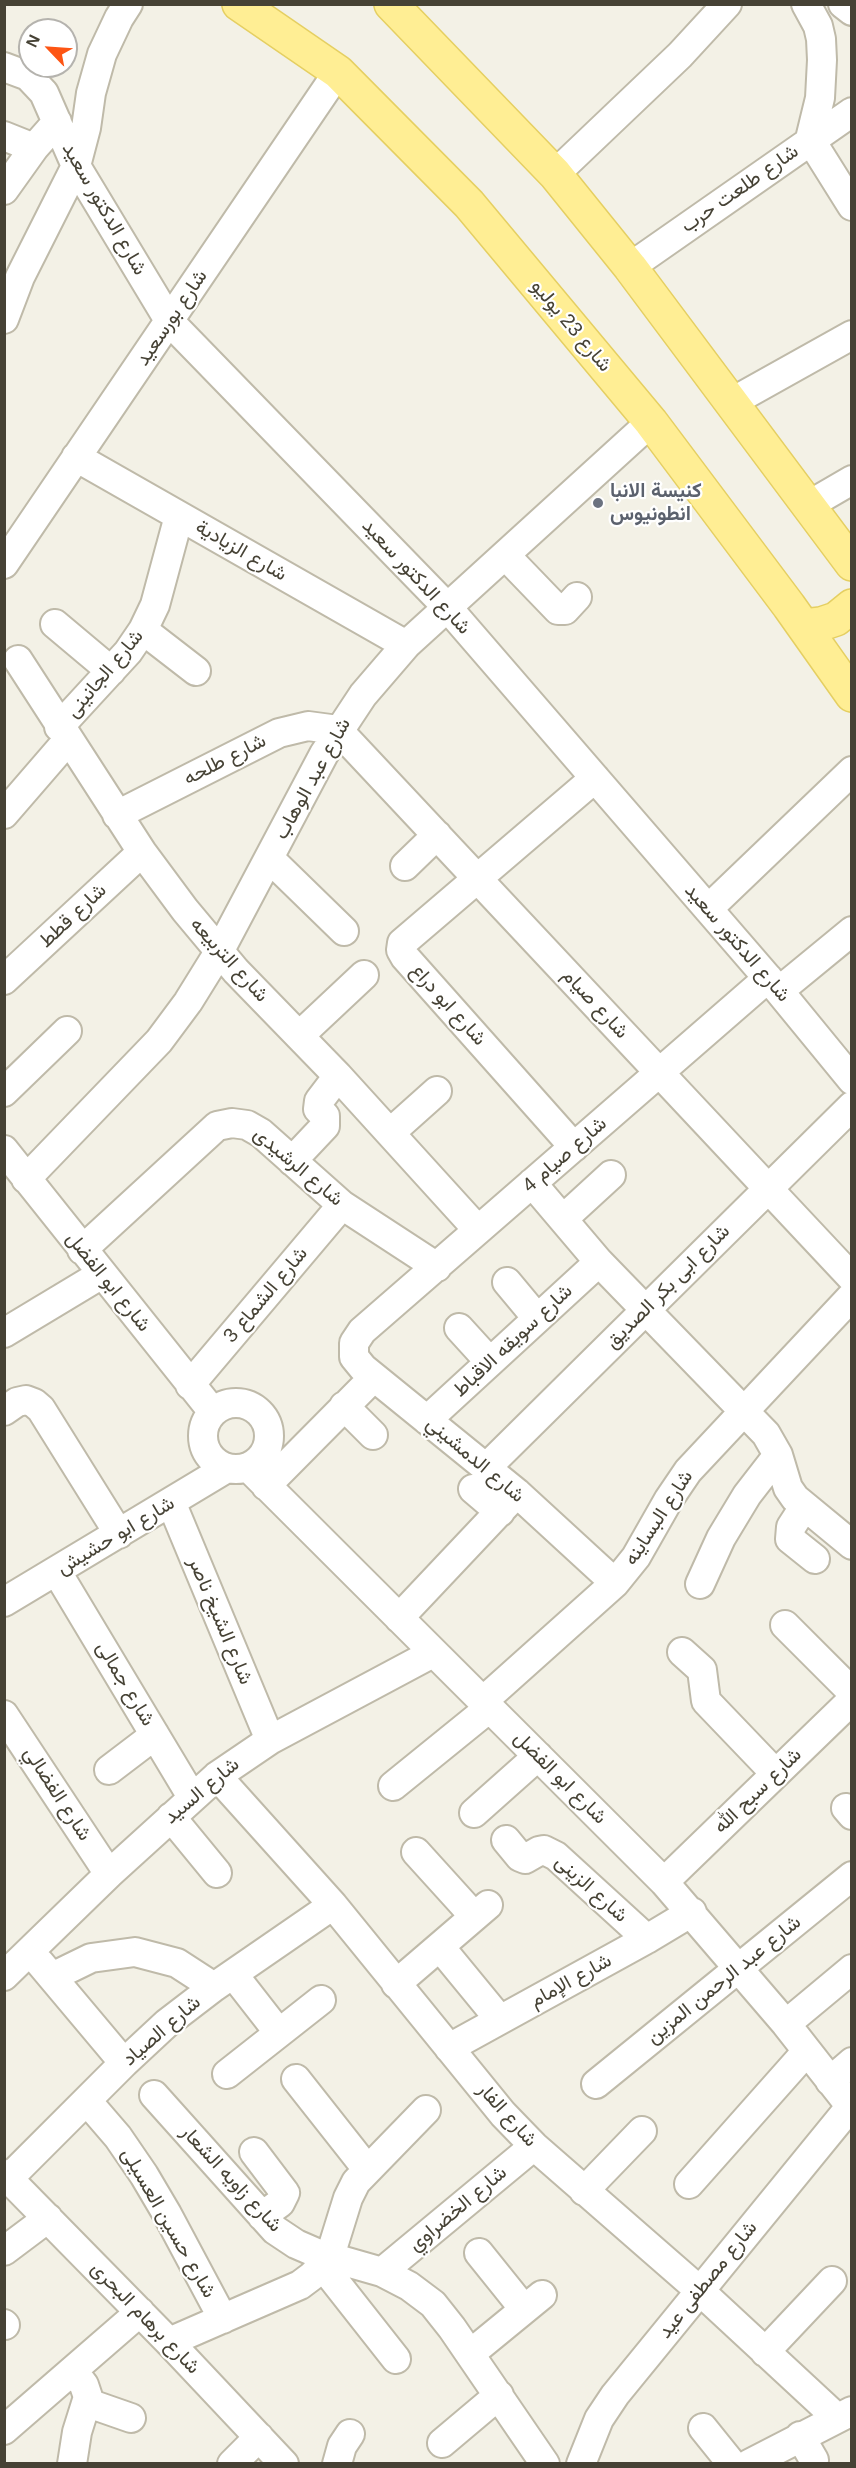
<!DOCTYPE html>
<html>
<head>
<meta charset="utf-8">
<style>
	body { margin:0 }
	#map { position:relative; width:856px; height:2468px; overflow:hidden; background:#f3f1e6; font-family:Helvetica,sans-serif }
	canvas { display:block }
	.frame { position:absolute; inset:0; border:6px solid #464235; pointer-events:none }
	.north { position:absolute; left:18px; top:18px; width:60px; height:60px; box-sizing:border-box; background:#fff; border:2px solid #b5b3ae; border-radius:50%; rotate:295deg; font-size:16px; font-weight:700; line-height:24px; text-align:center; color:#464235 }
	.north::after { content:''; display:block; margin:auto; width:21px; height:27px; background:#fd5514; clip-path:polygon(50% 0,100% 100%,50% 72%,0 100%) }
</style>
</head>
<body>
<div id="map">
<canvas width="856" height="2468"></canvas>
<div class="frame"></div>
<div class="north">N</div>
</div>
<script>
const ctx = document.querySelector('canvas').getContext('2d');
ctx.lineJoin = 'round';
function poly(rows) {
  const path = new Path2D();
  for (const r of rows) {
    if (r.length === 3) {
      path.moveTo(r[0] + r[2], r[1]);
      path.arc(r[0], r[1], r[2], 0, 2 * Math.PI);
      continue;
    }
    path.moveTo(r[0], r[1]);
    for (let i = 2; i < r.length; i += 2) path.lineTo(r[i], r[i + 1]);
  }
  return path;
}
function stroke(path, color, width, dash) {
  ctx.strokeStyle = color;
  ctx.lineWidth = width;
  ctx.lineCap = dash ? 'butt' : 'round';
  ctx.setLineDash(dash || []);
  ctx.stroke(path);
}
function write(font, color, halo, rows, align = 'center') {
  ctx.font = font + ' Helvetica,Vazirmatn,sans-serif';
  ctx.lineWidth = 4.5;
  ctx.setLineDash([]);
  ctx.textBaseline = 'middle';
  ctx.strokeStyle = halo;
  ctx.fillStyle = color;
  for (const [text, x, y, turn = 0] of rows) {
    ctx.save();
    ctx.translate(x, y);
    ctx.rotate((+turn || 0) * Math.PI / 180);
    ctx.textAlign = isNaN(turn) ? turn : align;
    if (halo) ctx.strokeText(text, 0, 0);
    ctx.fillText(text, 0, 0);
    ctx.restore();
  }
}
const minor = poly([
	[806,4,818,26,821,39,822,60,820,98,810,139,852,206],
	[843,4,852,11],
	[4,67,28,76,44,93,76,166,170,322,447,607,779,991,852,1080],
	[4,136,34,148],
	[555,174,680,55,727,4],
	[4,190,34,148,57,122],
	[630,267,852,112],
	[4,319,20,277,76,166,86,128,91,93,102,54,119,18,128,4],
	[732,402,852,335],
	[76,457,406,645],
	[809,505,852,480],
	[505,555,558,610,565,610,577,597],
	[4,564,338,72],
	[55,624,111,671],
	[143,630,196,671],
	[18,660,142,852,185,910,236,971,338,1076,478,1230],
	[59,727,128,652,143,630,155,605,179,516],
	[4,814,68,740],
	[117,815,279,733,308,726,338,730,852,1278],
	[269,858,344,931],
	[405,866,437,835],
	[708,909,852,771],
	[4,980,142,852],
	[779,991,852,931],
	[299,1036,364,975],
	[4,1092,67,1031],
	[390,1133,437,1091],
	[574,1147,405,957,401,950,402,943,595,778],
	[4,1150,213,1412],
	[292,1161,325,1126,325,1116,318,1109,319,1101,338,1076],
	[26,1179,159,1041,188,1002,219,952,324,754,363,695,406,645,651,422],
	[532,1183,599,1262,766,1434,778,1455,788,1488,795,1498,852,1545],
	[563,1219,611,1175],
	[82,1250,217,1126,232,1123,247,1125,261,1133,342,1205,437,1267],
	[507,1282,537,1318],
	[459,1328,490,1362],
	[4,1333,102,1274],
	[190,1385,342,1205],
	[236,1436,33],
	[344,1406,373,1435],
	[4,1411,17,1402,26,1400,34,1403,41,1409,119,1534],
	[427,1420,599,1262],
	[248,1467,664,1882,786,2024,852,2108],
	[486,1468,852,1106],
	[266,1486,374,1377],
	[473,1489,500,1512],
	[171,1502,270,1740],
	[804,1507,791,1527,790,1539,815,1559],
	[57,1572,192,1797],
	[615,1583,517,1493,363,1368,354,1357,354,1343,362,1331,768,978],
	[700,1584,721,1538,747,1495,778,1455],
	[4,1602,227,1468],
	[399,1618,517,1493],
	[785,1625,852,1692],
	[682,1652,702,1670,706,1701,775,1773],
	[482,1702,615,1583,636,1557,669,1499,688,1471,852,1296],
	[4,1715,109,1874],
	[109,1770,155,1735],
	[217,1776,333,1905,503,2114,534,2146,699,2290,836,2417],
	[393,1786,488,1709],
	[846,1808,852,1815],
	[474,1813,538,1756],
	[171,1817,217,1873],
	[506,1840,520,1857,525,1859,539,1851,544,1850,556,1856,647,1939],
	[416,1852,474,1916],
	[664,1882,852,1700],
	[440,1947,500,2020],
	[40,1963,124,2063],
	[233,1974,279,2033],
	[4,1976,109,1874,217,1776,270,1740,433,1653],
	[52,1977,91,1958,135,1952,177,1963,214,1987],
	[396,1984,488,1905],
	[786,2024,852,1969],
	[449,2048,647,1939,692,1912],
	[227,2074,321,2000],
	[296,2079,367,2169],
	[830,2081,852,2062],
	[596,2084,852,1876],
	[154,2095,275,2230,296,2244,319,2254,382,2272,409,2286,433,2304,452,2328,545,2464],
	[87,2101,118,2137,144,2175,167,2214,223,2319],
	[254,2152,285,2193,280,2203,262,2216],
	[4,2174,169,2342,284,2464],
	[9,2178,124,2063,167,2023,214,1987,333,1905],
	[689,2184,807,2051],
	[584,2191,642,2131],
	[4,2251,48,2218],
	[479,2253,524,2309],
	[322,2265,396,2359],
	[382,2272,534,2146],
	[4,2324,5,2325],
	[169,2342,300,2285,312,2276,330,2256,348,2198,356,2182,426,2110],
	[765,2352,832,2281],
	[470,2354,542,2295],
	[88,2403,131,2418],
	[703,2428,732,2464],
	[4,2430,140,2312],
	[800,2436,814,2460],
	[442,2443,499,2395],
	[72,2464,77,2432,88,2397,84,2385,74,2372],
	[232,2464,259,2437],
	[337,2464,342,2446,350,2434],
	[581,2464,599,2419,615,2395,850,2107],
	[749,2464,852,2411]
]);
const major = poly([
	[239,4,338,72,469,204,651,422,789,606,852,695],
	[391,4,555,174,630,267,852,564],
	[804,626,821,624,836,619,852,606]
]);
const markers = [
	[598,503,6,"#6b7280"]
];
const streetNames = [
	["شارع طلعت حرب",740,189,-35],
	["شارع الدكتور سعيد",104,209,60],
	["شارع بورسعيد",172,318,-56],
	["شارع 23 يوليو",571,326,50],
	["شارع الزيادية",241,551,30],
	["شارع الدكتور سعيد",416,577,47],
	["شارع الجانينى",105,674,-50],
	["شارع طلحه",225,760,-27],
	["شارع عبد الوهاب",313,779,-61],
	["شارع قطط",73,916,-43],
	["شارع الدكتور سعيد",737,943,49],
	["شارع التربيعه",229,960,48],
	["شارع صيام",595,1004,47],
	["شارع ابو دراع",448,1005,48],
	["شارع صيام 4",565,1155,-41],
	["شارع الرشيدى",298,1167,40],
	["شارع ابو الفضل",108,1282,51],
	["شارع ابى بكر الصديق",668,1287,-45],
	["شارع الشماع 3",266,1295,-50],
	["شارع سويقه الاقباط",513,1341,-43],
	["شارع الدمشيني",475,1460,40],
	["شارع البساينه",659,1518,-57],
	["شارع ابو حشيش",116,1536,-31],
	["شارع الشيخ ناصر",220,1621,67],
	["شارع جمالى",125,1684,59],
	["شارع ابو الفضل",560,1778,45],
	["شارع السيد",202,1791,-40],
	["شارع سبح الله",758,1791,-44],
	["شارع الفضالي",57,1794,57],
	["شارع الزينى",591,1889,42],
	["شارع عبد الرحمن المزين",724,1980,-39],
	["شارع الإمام",571,1981,-29],
	["شارع الصياد",162,2031,-41],
	["شارع الفار",507,2115,48],
	["شارع زاويه الشعار",231,2179,47],
	["شارع الخضراوي",458,2209,-40],
	["شارع حسين العسيلى",168,2223,60],
	["شارع مصطفى عيد",708,2280,-51],
	["شارع برهام البحرى",145,2318,46]
];
const worshipNames = [
	["كنيسة الانبا",610,491],
	["انطونيوس",610,514]
];
stroke(minor, '#bfbaa9', 32);
stroke(major, '#e5cf62', 36);
stroke(minor, '#fff', 28);
stroke(major, '#ffee94', 33);
for (const [x, y, r, color] of markers) {
  const dot = new Path2D();
  dot.arc(x, y, r, 0, 2 * Math.PI);
  ctx.fillStyle = color;
  ctx.fill(dot);
  stroke(dot, '#fff', 2);
}
write('20px', '#464235', '#fff', streetNames);
write('bold 20px', '#5b616d', '#fff', worshipNames, 'left');
</script>
</body>
</html>
